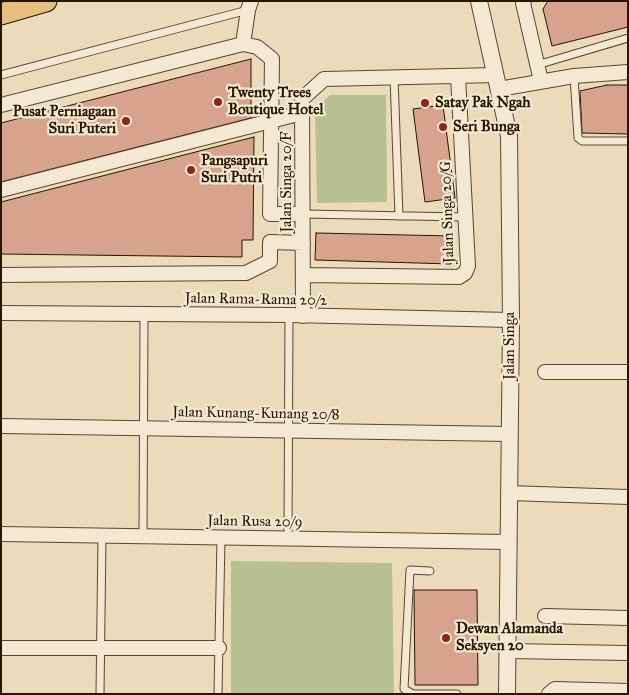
<!DOCTYPE html>
<html>
<head>
<meta charset="utf-8">
<style>
	body { margin:0 }
	#map { position:relative; width:629px; height:695px; overflow:hidden; background:#ecdbba; font-family:"IM FELL Great Primer",serif }
	canvas { display:block }
	.frame { position:absolute; inset:0; border:2px solid #271601; pointer-events:none }
</style>
</head>
<body>
<div id="map">
<canvas width="629" height="695"></canvas>
<div class="frame"></div>
</div>
<script>
const ctx = document.querySelector('canvas').getContext('2d');
ctx.lineJoin = 'round';
function fill(path, color) {
  ctx.fillStyle = color;
  ctx.fill(path, 'evenodd');
}
function poly(rows) {
  const path = new Path2D();
  for (const r of rows) {
    path.moveTo(r[0], r[1]);
    for (let i = 2; i < r.length; i += 2) path.lineTo(r[i], r[i + 1]);
  }
  return path;
}
function stroke(path, color, width, dash) {
  ctx.strokeStyle = color;
  ctx.lineWidth = width;
  ctx.lineCap = dash ? 'butt' : 'round';
  ctx.setLineDash(dash || []);
  ctx.stroke(path);
}
function write(font, color, halo, rows, align = 'center') {
  ctx.font = font + ' "IM FELL Great Primer",serif';
  ctx.lineWidth = 4.5;
  ctx.setLineDash([]);
  ctx.textBaseline = 'middle';
  ctx.strokeStyle = halo;
  ctx.fillStyle = color;
  for (const [text, x, y, turn = 0] of rows) {
    ctx.save();
    ctx.translate(x, y);
    ctx.rotate((+turn || 0) * Math.PI / 180);
    ctx.textAlign = isNaN(turn) ? turn : align;
    if (halo) ctx.strokeText(text, 0, 0);
    ctx.fillText(text, 0, 0);
    ctx.restore();
  }
}
const green = poly([
	[330,95,386,95,387,202,317,203,315,109],
	[231,561,392,563,394,694,231,694]
]);
const building = poly([
	[548,1,628,1,628,27,552,46,543,9,548,1],
	[251,59,251,118,1,182,1,123,251,59],
	[607,85,628,85,628,134,582,133,580,91,607,85],
	[443,105,455,198,425,202,413,109,443,105],
	[254,137,253,240,242,240,242,257,1,254,1,202,254,137],
	[316,233,452,236,451,264,315,260,316,233],
	[414,590,477,590,478,685,415,685,414,590]
]);
const service = poly([
	[537,65,628,38],
	[1,75,248,10],
	[574,76,578,138,582,141,628,141],
	[394,77,399,216],
	[303,214,465,217],
	[143,536,144,315],
	[288,538,289,315],
	[430,571,410,570,404,689,413,694,457,694],
	[100,694,102,536],
	[218,694,221,538]
]);
const minor = poly([
	[524,1,523,3,541,81],
	[243,44,248,10,251,1],
	[499,89,574,76,628,72],
	[1,105,243,44,257,47,272,59,270,214,303,214],
	[1,190,302,113],
	[1,275,246,273,270,261,270,242,303,243],
	[304,275,459,277,465,273,468,266,458,76],
	[1,313,289,315,511,320],
	[303,316,302,99,324,79,496,75],
	[545,372,628,372],
	[1,426,509,434],
	[509,493,628,497],
	[1,534,508,542],
	[545,616,628,618],
	[1,648,219,648],
	[507,651,628,653],
	[549,694,555,689,628,691]
]);
const tertiary = poly([
	[479,1,509,136,511,320,507,694]
]);
const primary = poly([
	[1,14,46,1]
]);
const markers = [
	[218,102,5,"#8f2418"],
	[425,103,5,"#8f2418"],
	[126,121,5,"#8f2418"],
	[443,127,5,"#8f2418"],
	[191,170,5,"#8f2418"],
	[446,638,5,"#8f2418"]
];
const poiNames = [
	["Twenty Trees",228,93],
	["Boutique Hotel",228,110],
	["Satay Pak Ngah",435,103],
	["Pusat Perniagaan",116,112,"right"],
	["Suri Puteri",116,129,"right"],
	["Seri Bunga",453,127],
	["Pangsapuri",201,161],
	["Suri Putri",201,178],
	["Dewan Alamanda",456,629],
	["Seksyen 20",456,646]
];
const streetNames = [
	["Jalan Singa 20/F",287,182,-90],
	["Jalan Singa 20/G",448,212,-92],
	["Jalan Rama-Rama 20/2",256,300,1],
	["Jalan Singa",510,346,-90],
	["Jalan Kunang-Kunang 20/8",256,414,1],
	["Jalan Rusa 20/9",255,522,1]
];
fill(green, '#b7c090');
fill(building, '#d7a38c');
stroke(building, '#271601', 1);
stroke(service, '#58472f', 9);
stroke(minor, '#58472f', 16);
stroke(tertiary, '#58472f', 18);
stroke(primary, '#271601', 23);
stroke(service, '#f3e8d2', 7);
stroke(minor, '#f3e8d2', 14);
stroke(tertiary, '#f3e8d2', 16);
stroke(primary, '#e6be7d', 21);
for (const [x, y, r, color] of markers) {
  const dot = new Path2D();
  dot.arc(x, y, r, 0, 2 * Math.PI);
  ctx.fillStyle = color;
  ctx.fill(dot);
  stroke(dot, '#f3e8d2', 2);
}
write('bold 15px', '#271601', '#f3e8d2', poiNames, 'left');
write('15px', '#271601', '#f3e8d2', streetNames);
</script>
</body>
</html>
